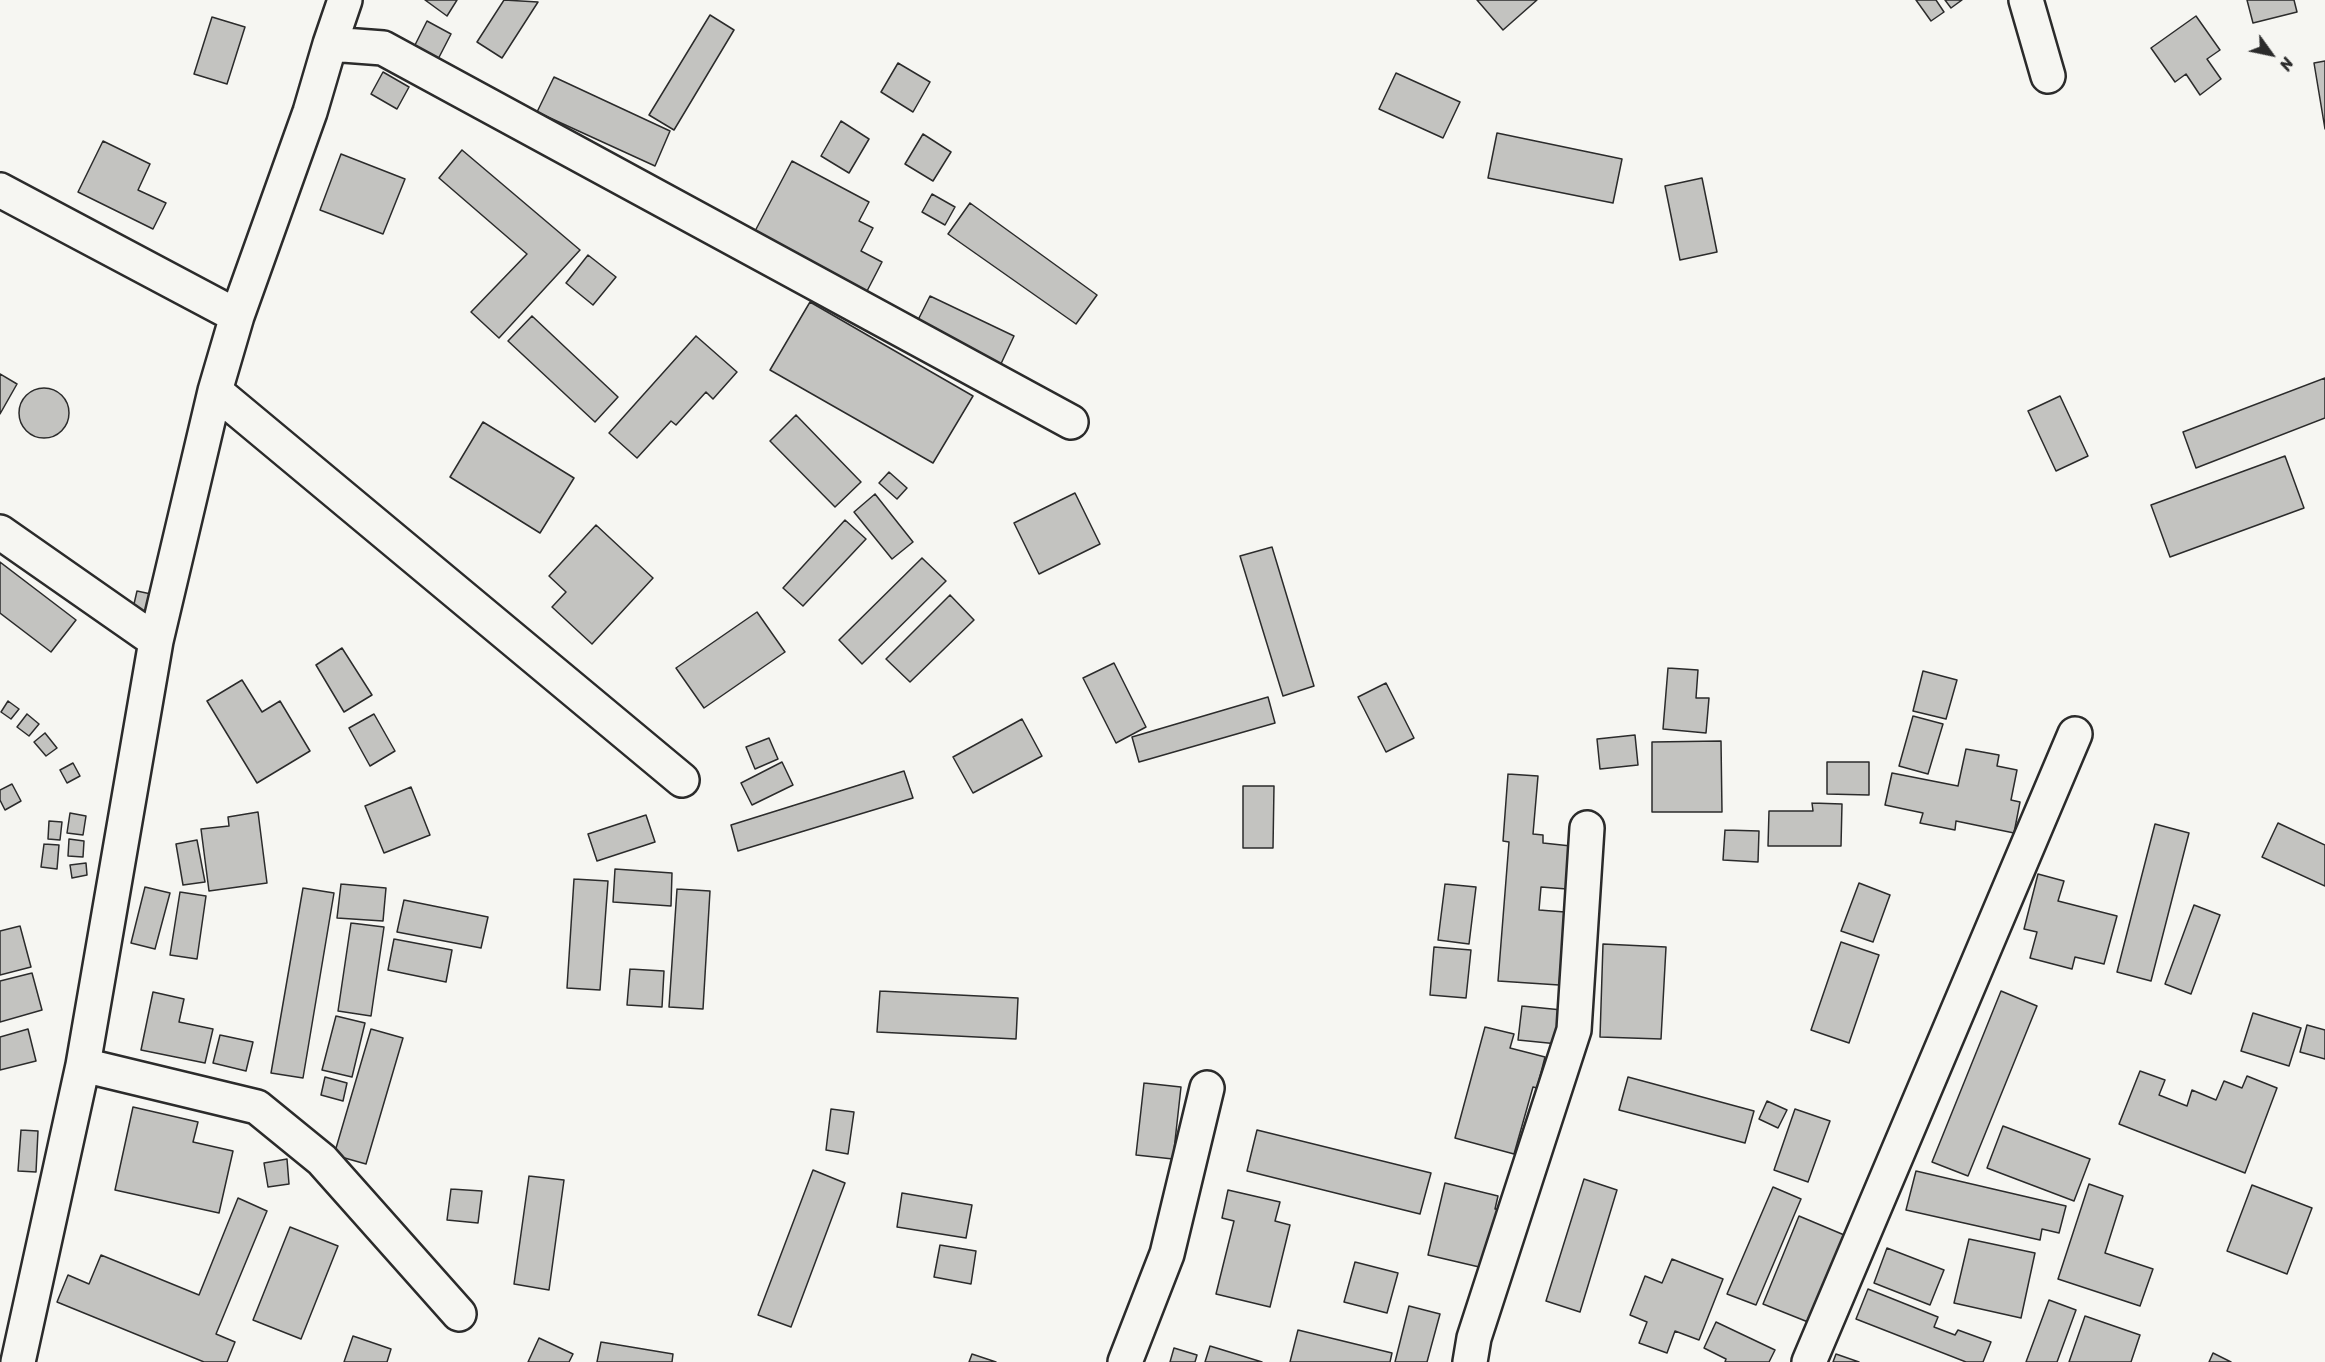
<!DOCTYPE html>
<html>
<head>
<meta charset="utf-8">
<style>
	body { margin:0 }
	#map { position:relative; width:2325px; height:1362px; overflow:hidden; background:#f6f6f2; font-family:Sriracha,sans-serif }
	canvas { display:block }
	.north { position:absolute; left:2241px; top:24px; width:60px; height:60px; -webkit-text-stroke:4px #f6f6f2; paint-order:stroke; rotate:123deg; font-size:16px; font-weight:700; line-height:24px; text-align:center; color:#2b2b2b }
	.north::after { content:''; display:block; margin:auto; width:21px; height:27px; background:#2b2b2b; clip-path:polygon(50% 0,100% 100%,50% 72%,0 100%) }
</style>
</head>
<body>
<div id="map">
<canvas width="2325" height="1362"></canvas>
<div class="north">N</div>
</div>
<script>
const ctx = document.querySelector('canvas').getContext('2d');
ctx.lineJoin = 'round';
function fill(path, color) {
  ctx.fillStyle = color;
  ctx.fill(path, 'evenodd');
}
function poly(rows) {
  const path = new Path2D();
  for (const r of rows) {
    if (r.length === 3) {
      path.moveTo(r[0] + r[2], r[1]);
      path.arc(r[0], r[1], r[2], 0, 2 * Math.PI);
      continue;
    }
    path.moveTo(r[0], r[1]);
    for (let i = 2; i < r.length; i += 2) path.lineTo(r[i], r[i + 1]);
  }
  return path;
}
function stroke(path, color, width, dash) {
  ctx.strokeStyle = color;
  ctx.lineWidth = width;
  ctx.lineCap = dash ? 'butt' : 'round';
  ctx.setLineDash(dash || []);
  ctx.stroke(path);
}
const building = poly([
	[425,0,457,0,447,16,425,0],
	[504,0,538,2,502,58,477,42,504,0],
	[1477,0,1537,0,1503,30,1477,0],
	[1916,0,1936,0,1944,12,1931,21,1916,0],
	[1945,0,1962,0,1951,8,1945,0],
	[2247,0,2294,0,2297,12,2253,23,2247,0],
	[710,15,734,30,674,130,649,115,710,15],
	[2196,16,2220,50,2207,59,2221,79,2200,95,2186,74,2175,82,2151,48,2196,16],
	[212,17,245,27,227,84,194,74,212,17],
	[427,21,451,34,434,67,410,55,427,21],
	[2325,61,2325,129,2314,63,2325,61],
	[898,63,930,82,913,112,881,92,898,63],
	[383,72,409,87,397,109,371,94,383,72],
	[1396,73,1460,102,1443,138,1379,109,1396,73],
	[554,77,670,131,655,166,537,112,554,77],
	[841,121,869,139,849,173,821,156,841,121],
	[1497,133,1622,159,1613,203,1488,178,1497,133],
	[923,134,951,152,933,181,905,164,923,134],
	[103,141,150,164,138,190,166,203,153,229,78,192,103,141],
	[462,150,580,250,499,338,471,312,527,254,439,178,462,150],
	[341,154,405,179,383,234,320,210,341,154],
	[792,161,869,202,859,221,873,228,861,251,882,262,866,293,754,233,792,161],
	[1702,178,1717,252,1680,260,1665,186,1702,178],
	[932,194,955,207,945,225,922,212,932,194],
	[970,203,1097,295,1076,324,948,234,970,203],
	[588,255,616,277,593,305,566,283,588,255],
	[930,296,1014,336,999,368,914,328,930,296],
	[810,302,973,396,933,463,770,370,810,302],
	[532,316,618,397,595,422,508,341,532,316],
	[696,336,737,372,713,399,706,392,676,425,671,421,637,458,609,433,696,336],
	[0,374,17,384,0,414,0,374],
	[2325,378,2325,418,2196,468,2183,432,2325,378],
	[44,413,25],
	[2060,396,2088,456,2056,471,2028,411,2060,396],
	[796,415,861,482,835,507,770,441,796,415],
	[483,422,574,478,540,533,450,477,483,422],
	[2285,456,2304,508,2170,557,2151,505,2285,456],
	[889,472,907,488,897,499,879,483,889,472],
	[1075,493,1100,544,1039,574,1014,523,1075,493],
	[875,494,913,542,892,559,854,512,875,494],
	[845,520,866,539,803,606,783,588,845,520],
	[596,525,653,578,592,644,552,607,566,592,549,576,596,525],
	[1272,547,1314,686,1283,696,1240,556,1272,547],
	[922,558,946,581,862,664,839,640,922,558],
	[0,562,76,620,51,652,0,613,0,562],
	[137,591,151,594,146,620,131,617,137,591],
	[950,595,974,620,910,682,886,659,950,595],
	[757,612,785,652,704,708,676,668,757,612],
	[342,648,372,695,344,712,316,665,342,648],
	[1114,663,1146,727,1116,743,1083,678,1114,663],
	[1668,668,1698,670,1696,698,1709,698,1706,733,1663,729,1668,668],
	[1923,671,1957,680,1946,719,1913,711,1923,671],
	[242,680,262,712,280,701,310,751,257,783,207,701,242,680],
	[1386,683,1414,738,1386,752,1358,697,1386,683],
	[1268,697,1275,723,1139,762,1132,737,1268,697],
	[8,701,19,709,11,719,1,712,8,701],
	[27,714,39,724,29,736,17,727,27,714],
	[374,714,395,751,370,766,349,728,374,714],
	[1913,716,1943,724,1928,774,1899,766,1913,716],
	[1022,719,1042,756,973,793,953,757,1022,719],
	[45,733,57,748,46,756,34,742,45,733],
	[1635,735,1638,765,1600,769,1597,739,1635,735],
	[769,738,778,759,755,769,746,747,769,738],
	[1721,741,1722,812,1652,812,1652,742,1721,741],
	[1966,749,1999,755,1997,766,2017,770,2011,800,2020,802,2014,833,1956,821,1955,830,1920,823,1923,813,1885,805,1892,773,1958,786,1966,749],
	[782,762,793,785,752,805,741,783,782,762],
	[1827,762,1869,762,1869,795,1827,794,1827,762],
	[73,763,80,776,67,783,60,770,73,763],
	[904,771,913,798,738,851,731,825,904,771],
	[1508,774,1538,776,1533,834,1543,835,1543,843,1571,846,1567,889,1541,887,1539,910,1565,912,1559,985,1498,981,1509,842,1503,841,1508,774],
	[12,784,21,801,5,810,0,800,0,790,12,784],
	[1243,786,1274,786,1273,848,1243,848,1243,786],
	[411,787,430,835,384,853,365,806,411,787],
	[1812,803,1842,804,1841,846,1768,846,1769,811,1813,811,1812,803],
	[258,812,267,883,209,891,201,829,229,826,228,817,258,812],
	[70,813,86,816,83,835,67,833,70,813],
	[646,815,655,842,597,861,588,834,646,815],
	[49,821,62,822,60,840,48,839,49,821],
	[2278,823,2325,845,2325,886,2262,857,2278,823],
	[2155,824,2189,833,2151,981,2117,972,2155,824],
	[1725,830,1759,831,1758,862,1723,860,1725,830],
	[69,839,84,841,83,857,68,856,69,839],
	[197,840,205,882,183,885,176,844,197,840],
	[44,844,59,845,57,869,41,867,44,844],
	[86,863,87,875,72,878,70,865,86,863],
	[615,869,672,873,671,906,613,902,615,869],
	[2038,874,2064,881,2058,901,2117,916,2104,964,2075,957,2072,969,2030,958,2037,932,2024,929,2038,874],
	[574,879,608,881,600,990,567,988,574,879],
	[1859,883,1890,895,1873,942,1841,931,1859,883],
	[341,884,386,888,383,921,337,918,341,884],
	[1445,884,1476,887,1469,944,1438,940,1445,884],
	[145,887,170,893,155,949,131,943,145,887],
	[303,888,334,893,303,1078,271,1073,303,888],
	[677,889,710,891,703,1009,669,1007,677,889],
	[180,892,206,896,197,959,170,955,180,892],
	[404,900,488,917,481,948,397,932,404,900],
	[2194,905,2220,915,2191,994,2165,984,2194,905],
	[351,923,384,927,371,1016,338,1011,351,923],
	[20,926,31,967,0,975,0,931,20,926],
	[394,939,452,950,446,982,388,970,394,939],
	[1841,942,1879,955,1849,1043,1811,1030,1841,942],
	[1603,944,1666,947,1661,1039,1600,1037,1603,944],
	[1434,947,1471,950,1466,998,1430,995,1434,947],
	[630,969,664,971,662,1007,627,1005,630,969],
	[32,973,42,1010,0,1022,0,981,32,973],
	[880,991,1018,998,1016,1039,877,1032,880,991],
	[2001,991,2037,1006,1968,1176,1932,1162,2001,991],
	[153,992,184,999,179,1022,213,1029,205,1063,141,1050,153,992],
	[1522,1006,1562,1010,1558,1044,1518,1040,1522,1006],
	[2253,1013,2301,1028,2289,1066,2241,1051,2253,1013],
	[336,1016,365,1023,352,1077,322,1070,336,1016],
	[2307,1025,2325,1030,2325,1059,2300,1052,2307,1025],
	[1485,1027,1514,1034,1510,1048,1545,1057,1537,1088,1533,1087,1514,1154,1455,1138,1485,1027],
	[28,1029,36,1061,0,1070,0,1037,28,1029],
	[371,1029,403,1038,366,1164,334,1155,371,1029],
	[220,1035,253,1042,246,1071,213,1063,220,1035],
	[2140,1071,2165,1080,2159,1095,2187,1106,2192,1090,2216,1100,2224,1081,2242,1088,2247,1076,2277,1088,2245,1173,2119,1124,2140,1071],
	[325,1077,347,1083,343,1101,321,1095,325,1077],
	[1628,1077,1754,1111,1745,1143,1619,1110,1628,1077],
	[1144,1083,1181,1087,1173,1159,1136,1155,1144,1083],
	[1767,1101,1787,1110,1778,1128,1759,1119,1767,1101],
	[133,1107,198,1122,193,1142,233,1151,219,1213,115,1190,133,1107],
	[831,1109,854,1112,848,1154,826,1150,831,1109],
	[1795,1109,1830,1121,1808,1182,1774,1170,1795,1109],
	[2003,1126,2090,1159,2074,1201,1987,1168,2003,1126],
	[21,1130,38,1131,36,1172,18,1171,21,1130],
	[1257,1130,1431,1173,1420,1214,1247,1171,1257,1130],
	[287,1159,289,1184,268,1187,264,1163,287,1159],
	[813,1170,845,1183,791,1327,758,1315,813,1170],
	[1916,1171,2066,1206,2059,1233,2042,1229,2040,1240,1906,1210,1916,1171],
	[529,1176,564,1180,549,1290,514,1284,529,1176],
	[1584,1179,1617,1190,1580,1312,1546,1301,1584,1179],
	[1445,1183,1498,1196,1495,1209,1506,1211,1492,1270,1428,1255,1445,1183],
	[2089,1184,2123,1196,2105,1253,2153,1269,2140,1306,2058,1279,2089,1184],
	[2252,1185,2312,1208,2287,1274,2227,1251,2252,1185],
	[1773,1187,1801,1199,1756,1305,1727,1294,1773,1187],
	[451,1189,482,1191,478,1223,447,1220,451,1189],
	[1228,1190,1280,1202,1275,1221,1290,1225,1270,1307,1216,1294,1234,1221,1222,1218,1228,1190],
	[902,1193,972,1205,966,1238,897,1227,902,1193],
	[238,1198,267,1211,216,1334,235,1342,227,1362,204,1362,57,1302,68,1275,89,1284,101,1255,199,1295,238,1198],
	[1799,1216,1849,1237,1813,1324,1763,1304,1799,1216],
	[290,1227,338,1246,301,1339,253,1320,290,1227],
	[1969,1239,2035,1253,2021,1318,1954,1303,1969,1239],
	[940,1245,976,1251,971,1284,934,1277,940,1245],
	[1887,1248,1944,1270,1930,1305,1874,1283,1887,1248],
	[1672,1259,1723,1279,1699,1340,1675,1331,1667,1353,1639,1343,1647,1322,1630,1315,1645,1276,1662,1283,1672,1259],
	[1355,1262,1398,1273,1387,1313,1344,1302,1355,1262],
	[1868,1289,1938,1317,1934,1327,1955,1335,1958,1330,1991,1342,1983,1362,1966,1362,1856,1319,1868,1289],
	[2049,1300,2076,1310,2057,1362,2026,1362,2049,1300],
	[1409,1306,1440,1314,1427,1362,1395,1362,1409,1306],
	[2085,1316,2140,1335,2131,1362,2069,1362,2085,1316],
	[1716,1322,1775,1350,1769,1362,1725,1362,1726,1359,1704,1348,1716,1322],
	[1298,1330,1392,1353,1390,1362,1290,1362,1298,1330],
	[353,1336,391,1349,387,1362,344,1362,353,1336],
	[539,1338,573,1354,569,1362,528,1362,539,1338],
	[601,1342,673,1354,672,1362,597,1362,601,1342],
	[1210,1346,1262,1362,1205,1362,1210,1346],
	[1174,1348,1197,1355,1195,1362,1170,1362,1174,1348],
	[2213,1353,2231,1362,2209,1362,2213,1353],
	[972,1354,996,1362,969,1362,972,1354],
	[1836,1354,1859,1362,1833,1362,1836,1354]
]);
const minor = poly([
	[2026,0,2048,76],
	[330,44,345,0],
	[0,190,237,316],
	[215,391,682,780],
	[0,532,156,641],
	[83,1065,257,1107,322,1160,459,1314],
	[18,1362,83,1065,156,641,215,391,237,316,310,112,330,44,383,48,1071,422],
	[1125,1362,1167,1254,1207,1088],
	[1470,1362,1474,1338,1574,1030,1587,828],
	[1809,1362,2075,734]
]);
fill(building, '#c3c3c0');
stroke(building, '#2b2b2b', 1.5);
stroke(minor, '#2b2b2b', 38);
stroke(minor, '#f6f6f2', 33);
</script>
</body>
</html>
